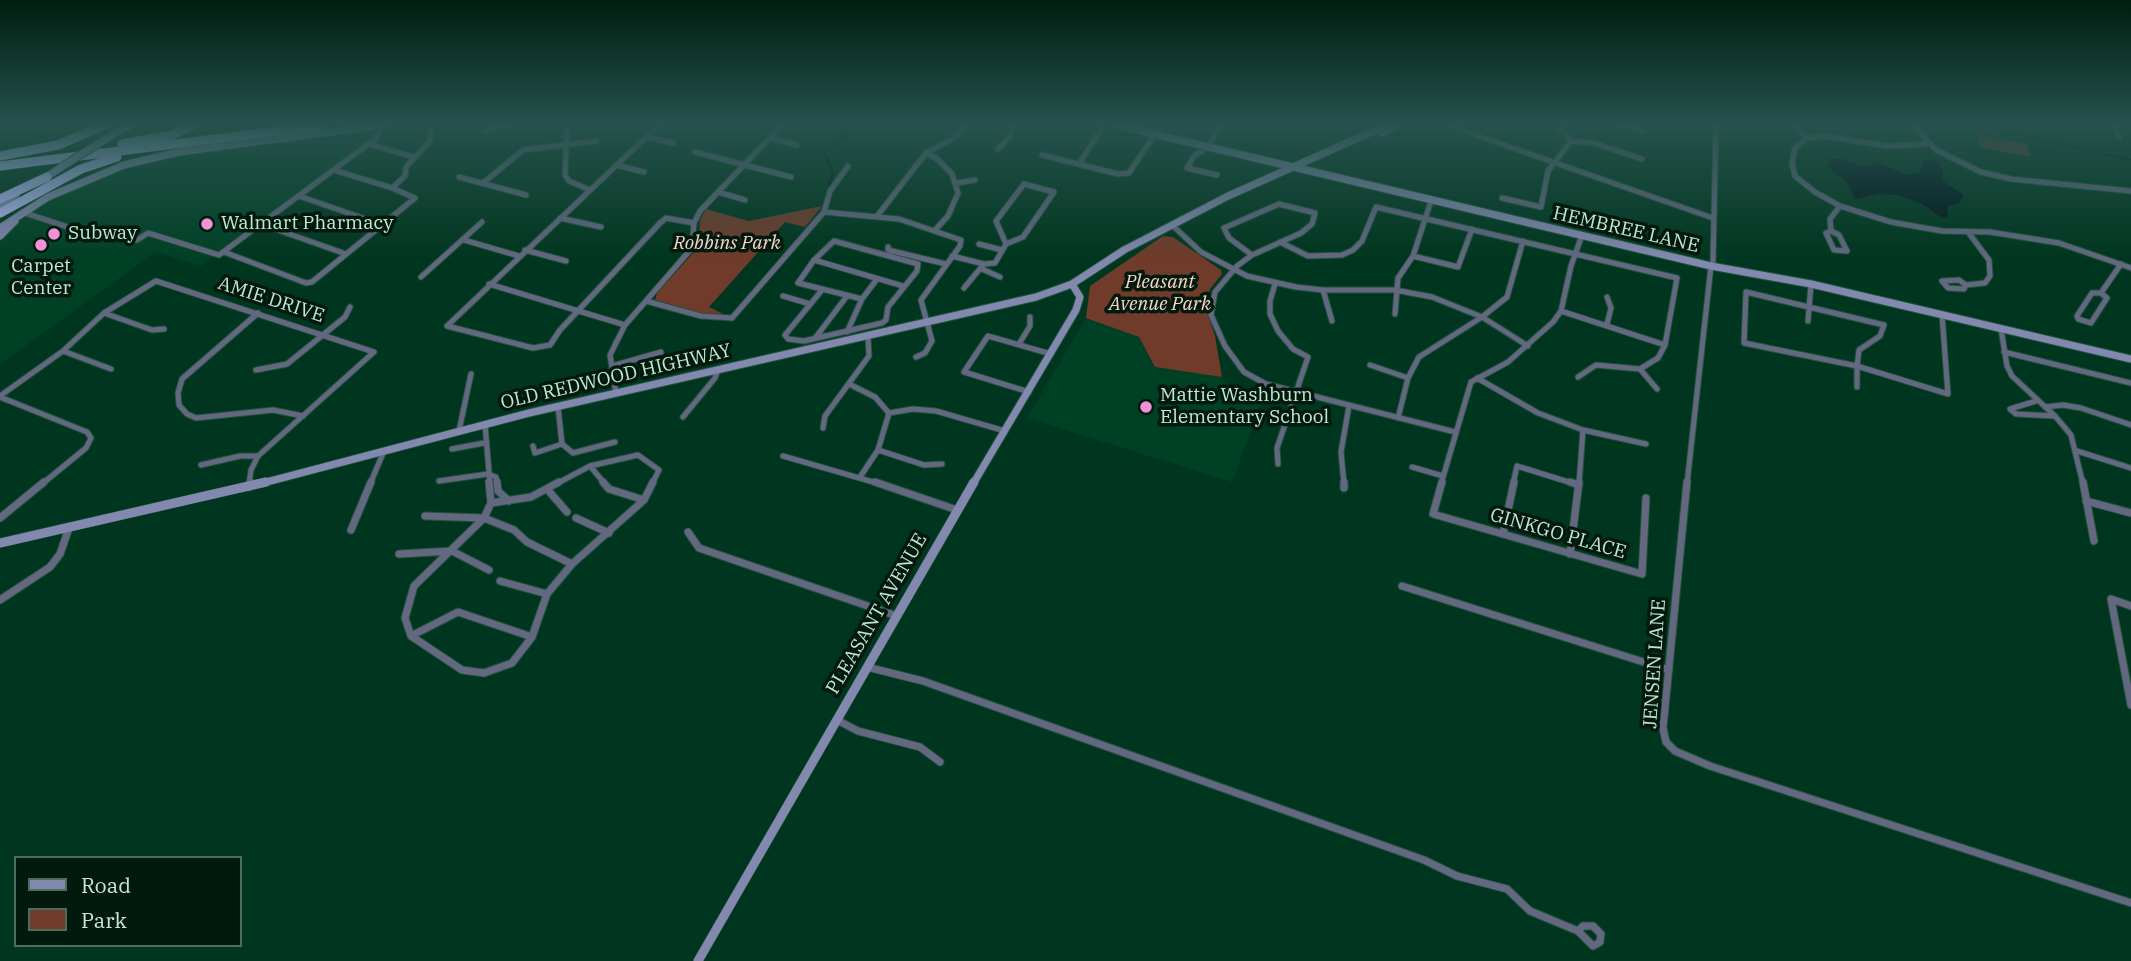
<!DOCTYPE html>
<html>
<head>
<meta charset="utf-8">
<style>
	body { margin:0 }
	#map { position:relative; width:2131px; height:961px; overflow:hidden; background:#00361f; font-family:"IBM Plex Serif",serif }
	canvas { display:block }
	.legend { position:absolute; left:14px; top:856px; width:228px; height:91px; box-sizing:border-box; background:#011a0d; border:2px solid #4f6c5c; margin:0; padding:9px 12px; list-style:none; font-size:21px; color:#c5e6d2 }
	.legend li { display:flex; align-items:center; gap:14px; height:35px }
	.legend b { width:35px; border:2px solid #4f6c5c }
</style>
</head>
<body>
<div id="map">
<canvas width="2131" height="961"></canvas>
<ul class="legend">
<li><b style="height:9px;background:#8288ae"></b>Road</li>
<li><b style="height:19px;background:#703b2a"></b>Park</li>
</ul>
</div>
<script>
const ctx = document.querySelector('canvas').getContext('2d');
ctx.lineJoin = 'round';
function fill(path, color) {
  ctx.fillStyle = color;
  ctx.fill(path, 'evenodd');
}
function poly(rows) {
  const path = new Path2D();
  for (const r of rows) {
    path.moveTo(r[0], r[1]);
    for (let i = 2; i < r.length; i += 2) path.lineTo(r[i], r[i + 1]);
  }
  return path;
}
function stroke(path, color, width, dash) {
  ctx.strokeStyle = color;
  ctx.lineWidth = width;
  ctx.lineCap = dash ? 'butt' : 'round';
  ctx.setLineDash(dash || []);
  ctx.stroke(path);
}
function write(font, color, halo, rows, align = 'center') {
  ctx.font = font + ' "IBM Plex Serif",serif';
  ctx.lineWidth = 7;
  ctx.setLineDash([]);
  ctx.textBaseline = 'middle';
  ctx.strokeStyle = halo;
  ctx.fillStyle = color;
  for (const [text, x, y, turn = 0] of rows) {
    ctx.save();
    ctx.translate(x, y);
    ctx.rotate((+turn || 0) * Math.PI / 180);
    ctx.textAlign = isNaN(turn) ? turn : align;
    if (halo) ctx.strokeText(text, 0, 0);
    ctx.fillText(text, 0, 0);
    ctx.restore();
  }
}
const built = poly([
	[376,128,380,130,375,137,201,266,156,252,0,364,0,239,16,223,37,208,57,196,116,172,182,155],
	[1086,318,1139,337,1155,367,1222,377,1231,390,1263,397,1232,482,1027,418]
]);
const green = poly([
	[1977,135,2027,144,2030,157,1980,147],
	[822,206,805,227,785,222,709,307,727,316,705,314,655,300,657,293,694,252,699,238,700,220,706,209,749,221],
	[1163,236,1173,237,1221,270,1222,274,1210,289,1205,305,1215,336,1222,377,1155,367,1139,337,1086,318,1090,286]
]);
const water = poly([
	[1836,158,1863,166,1878,163,1907,175,1920,172,1925,160,1936,161,1943,169,1942,180,1963,195,1960,203,1947,206,1948,217,1942,218,1922,204,1899,195,1879,194,1855,199,1847,182,1828,167,1829,160]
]);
const stream = poly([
	[1956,125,1997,130,2131,160],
	[829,185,833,173,825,153,854,125]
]);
const streetFar1 = poly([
	[567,125,565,175,569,181,590,190],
	[659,125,447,326,533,348,550,345,560,330,660,223,666,218,694,223],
	[1447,125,1713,218],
	[1618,125,1644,131],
	[1913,125,1936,150,1981,172,2011,179,2131,191],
	[2115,125,2119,137],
	[1795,126,1807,138],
	[485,131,511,125],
	[647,137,673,143],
	[770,138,797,145],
	[1571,141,1594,143,1642,159],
	[368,144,414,157],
	[1928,144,1887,146,1824,136,1807,138,1795,148,1792,163,1795,176,1815,192,1840,206,1891,222,1942,231,1990,232,2059,243,2131,268],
	[998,149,1011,135,1013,125],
	[695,152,791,177],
	[926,153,936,158,952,174,958,193,948,216,935,230],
	[1042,155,1118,174,1129,173,1161,125],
	[1079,164,1104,125],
	[616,165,644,172],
	[334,170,392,188],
	[1217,175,1187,168,1194,156,1209,146,1220,125],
	[459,177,526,195],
	[483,183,523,150,597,141],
	[957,183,975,180],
	[1024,184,1054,192,1023,237,1006,244,996,221,1024,184],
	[718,192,745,200],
	[299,196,383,225],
	[1502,198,1541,207,1548,171,1571,141,1561,130,1561,125],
	[1279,204,1315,213,1312,224,1301,233,1252,255,1229,238,1224,228,1279,204],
	[22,212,89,234,137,240,148,233,219,255,375,139,383,125],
	[824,212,899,219,961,240,960,246,921,300,932,341,925,353,916,357],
	[878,215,926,153,954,138,968,125],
	[560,218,601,227],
	[261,224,346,254],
	[1172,225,1201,252,1247,276,1296,287,1323,290,1395,290,1432,297,1482,317,1528,346],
	[1831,231,1839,235,1847,251,1834,250,1826,233,1831,231],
	[1831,231,1830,219,1840,206],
	[464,240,519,256],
	[1280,242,1308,256,1342,255,1353,250,1362,241,1376,207,1677,278,1665,345,1658,358,1640,369,1596,365,1578,377],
	[979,244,1002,250],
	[888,247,888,250,946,264],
	[525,250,566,261],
	[224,252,306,283,312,282,415,198,392,188,405,176,406,167,430,141,432,125],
	[1252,255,1237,266,1215,292,1211,315,1225,346,1244,372,1266,384,1455,432],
	[952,256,984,264],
	[1413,256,1458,267,1472,229],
	[814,260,903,286],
	[1713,262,1716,125],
	[982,269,1000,277],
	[421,277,482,222],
	[1959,280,1966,285,1964,289,1948,288,1942,281,1959,280],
	[489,284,625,325],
	[1275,284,1270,301,1270,314,1278,331,1293,349,1308,357,1277,448,1278,464],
	[1966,285,1985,283,1990,276,1989,260,1968,232],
	[964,288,984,264,995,263,1006,244],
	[822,290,785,335,788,339,804,341,882,323,886,320,888,307,917,271,918,264,834,241,814,260,798,283,862,299],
	[1323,290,1332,321],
	[1746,292,1884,325,1880,336,1859,350,1857,366,1744,343,1746,292],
	[2092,293,2101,293,2107,298,2091,323,2078,319,2077,316,2092,293],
	[2101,293,2121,264],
	[783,296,810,304],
	[1607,297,1611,308,1607,324],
	[646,301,701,316,732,318,824,212,830,191,848,166],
	[1561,311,1665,345],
	[104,313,152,330,164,329],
	[258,313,182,379,178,393,179,405,187,414,196,418,273,410,303,416],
	[1395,314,1398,278,1413,256,1431,201],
	[1808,321,1811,284],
	[2001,329,2007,366,2012,376,2055,416,2071,435,2083,484],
	[847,332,862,299,877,279],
	[816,337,847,296],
	[1019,344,1030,326,1030,317],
	[63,351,111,369],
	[2004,352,2131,383],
	[1370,365,1408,378],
	[612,366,661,352],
	[1857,366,1948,394,1942,315],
	[1857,366,1857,387],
	[1640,369,1657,389],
	[256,370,287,364,345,317,350,307],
	[1477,378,1538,413,1583,430,1646,444],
	[849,384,875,397,889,413,878,450,860,477],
	[1029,392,964,372,988,336,1051,354],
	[616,393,610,355,625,325,692,248,694,223,700,211,782,125],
	[0,396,63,351,104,313,156,281,374,352,258,456,251,470,249,484],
	[0,397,87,432,91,438,86,448,42,484],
	[2036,401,2010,409,2016,414,2055,416],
	[558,407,562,444,573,453,615,442],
	[2045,407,2063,405,2081,408,2131,425],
	[889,413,913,409,936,411,1005,431],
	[683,417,715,378,718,370],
	[1398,418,1408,378,1419,357,1482,317,1507,297,1523,241],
	[485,424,490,484],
	[823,428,825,416,869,356,868,336],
	[459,431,471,374],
	[533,446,535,453,562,444],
	[452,449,484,443],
	[878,450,924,465,942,464],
	[2077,451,2131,468],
	[783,456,880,484],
	[201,465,240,456,258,456],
	[590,466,605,484],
	[1412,467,1443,476],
	[439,481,488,474,496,477,497,484],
	[370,484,384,451],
	[556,484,590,466,638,455,659,470,652,484],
	[1344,484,1341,452,1349,406],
	[1441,484,1471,382,1508,362,1553,322,1561,311,1571,266,1582,235],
	[1513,484,1517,466,1575,484],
	[1579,484,1583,430],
	[1687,484,1711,266]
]);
const street = poly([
	[489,482,491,503],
	[497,482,498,491,509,501],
	[603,482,609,489,644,500],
	[875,482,957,510],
	[1344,482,1344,488],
	[1442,482,1433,514,1642,574,1646,498],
	[1570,482,1579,485],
	[1687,482,1663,728,1666,742,1675,751,1710,766,2131,903],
	[2083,482,2094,541],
	[249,487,250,482],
	[547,489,567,512],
	[2086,501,2131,513],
	[491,503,484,518,414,586,405,618,411,636,462,670,484,673,512,663,532,637,547,594,572,564,644,500,653,482],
	[491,503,531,497,559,482],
	[425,516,484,518,514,530,527,542,572,564],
	[0,518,44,482],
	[576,518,609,533],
	[351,530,371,482],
	[688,532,699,548,897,616],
	[1503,534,1514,482],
	[399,554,452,551,489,570],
	[1570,554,1579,482],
	[500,581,547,594],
	[1402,586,1669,670],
	[0,600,50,567,60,554,69,528],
	[2131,606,2111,599,2131,705],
	[411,636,458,612,532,637],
	[867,667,923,681,1424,860,1457,876,1507,889,1530,911,1578,931],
	[837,720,858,731,920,747,940,762],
	[1583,926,1593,926,1601,934,1600,942,1593,946,1578,931,1583,926]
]);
const secondaryFar1 = poly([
	[1116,125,1711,266,1811,284,2131,359],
	[1382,133,1399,125],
	[106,139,129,125],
	[42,180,63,166],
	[0,205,16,195],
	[0,228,48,197,124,165,179,152,384,125],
	[0,236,15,221],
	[259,484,529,413,1036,297,1072,284,1124,250,1228,196,1387,125],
	[973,484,1076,310,1080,297,1072,284]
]);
const secondary = poly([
	[0,543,266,482],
	[698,961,974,482]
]);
const highway = poly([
	[126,127,130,125],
	[122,144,172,135,193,125],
	[0,156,58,145,105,125],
	[0,166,325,125],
	[0,199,47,177],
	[0,213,81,169,117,157]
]);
const secondaryBridge = poly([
	[63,166,106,139]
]);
const markers = [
	[207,224,7,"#f291d6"],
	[54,234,7,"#f291d6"],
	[41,245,7,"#f291d6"],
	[1146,407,7,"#f291d6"]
];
const poiNames = [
	["Walmart Pharmacy",221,224],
	["Subway",68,234],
	["Carpet",41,267,"center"],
	["Center",41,289,"center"],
	["Mattie Washburn",1160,396],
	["Elementary School",1160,418]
];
const streetNames = [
	["HEMBREE LANE",1626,230,13],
	["AMIE DRIVE",271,300,18],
	["OLD REDWOOD HIGHWAY",616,377,-13],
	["GINKGO PLACE",1558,534,16],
	["PLEASANT AVENUE",877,614,-60],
	["JENSEN LANE",1655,664,-86]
];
const parkNames = [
	["Robbins Park",727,244],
	["Pleasant",1160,283],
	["Avenue Park",1160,305]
];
fill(built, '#004025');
fill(green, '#703b2a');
fill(water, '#00151b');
stroke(stream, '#00151b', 2);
stroke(streetFar1, '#20523c', 7);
stroke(street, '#20523c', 9);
stroke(secondaryFar1, '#20523c', 9);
stroke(secondary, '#20523c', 10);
stroke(highway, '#20523c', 10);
stroke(streetFar1, '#63677f', 5);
stroke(street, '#63677f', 7);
stroke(secondaryFar1, '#8288ae', 7);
stroke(secondary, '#8288ae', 9);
stroke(highway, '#afb7f4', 9);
stroke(secondaryBridge, '#20523c', 9, []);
stroke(secondaryBridge, '#8288ae', 7);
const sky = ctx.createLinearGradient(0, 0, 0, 259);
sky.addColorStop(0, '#001e11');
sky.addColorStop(0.48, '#26524d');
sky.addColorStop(1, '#26524d00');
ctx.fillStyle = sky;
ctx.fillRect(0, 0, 2131, 259);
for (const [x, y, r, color] of markers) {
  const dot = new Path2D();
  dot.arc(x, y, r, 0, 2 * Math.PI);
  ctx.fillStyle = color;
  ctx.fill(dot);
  stroke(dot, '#011a0d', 2.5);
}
write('19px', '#c5e6d2', '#011a0d', poiNames, 'left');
write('19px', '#c5e6d2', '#011a0d', streetNames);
write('italic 19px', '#fad5c9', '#011a0d', parkNames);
</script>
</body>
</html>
